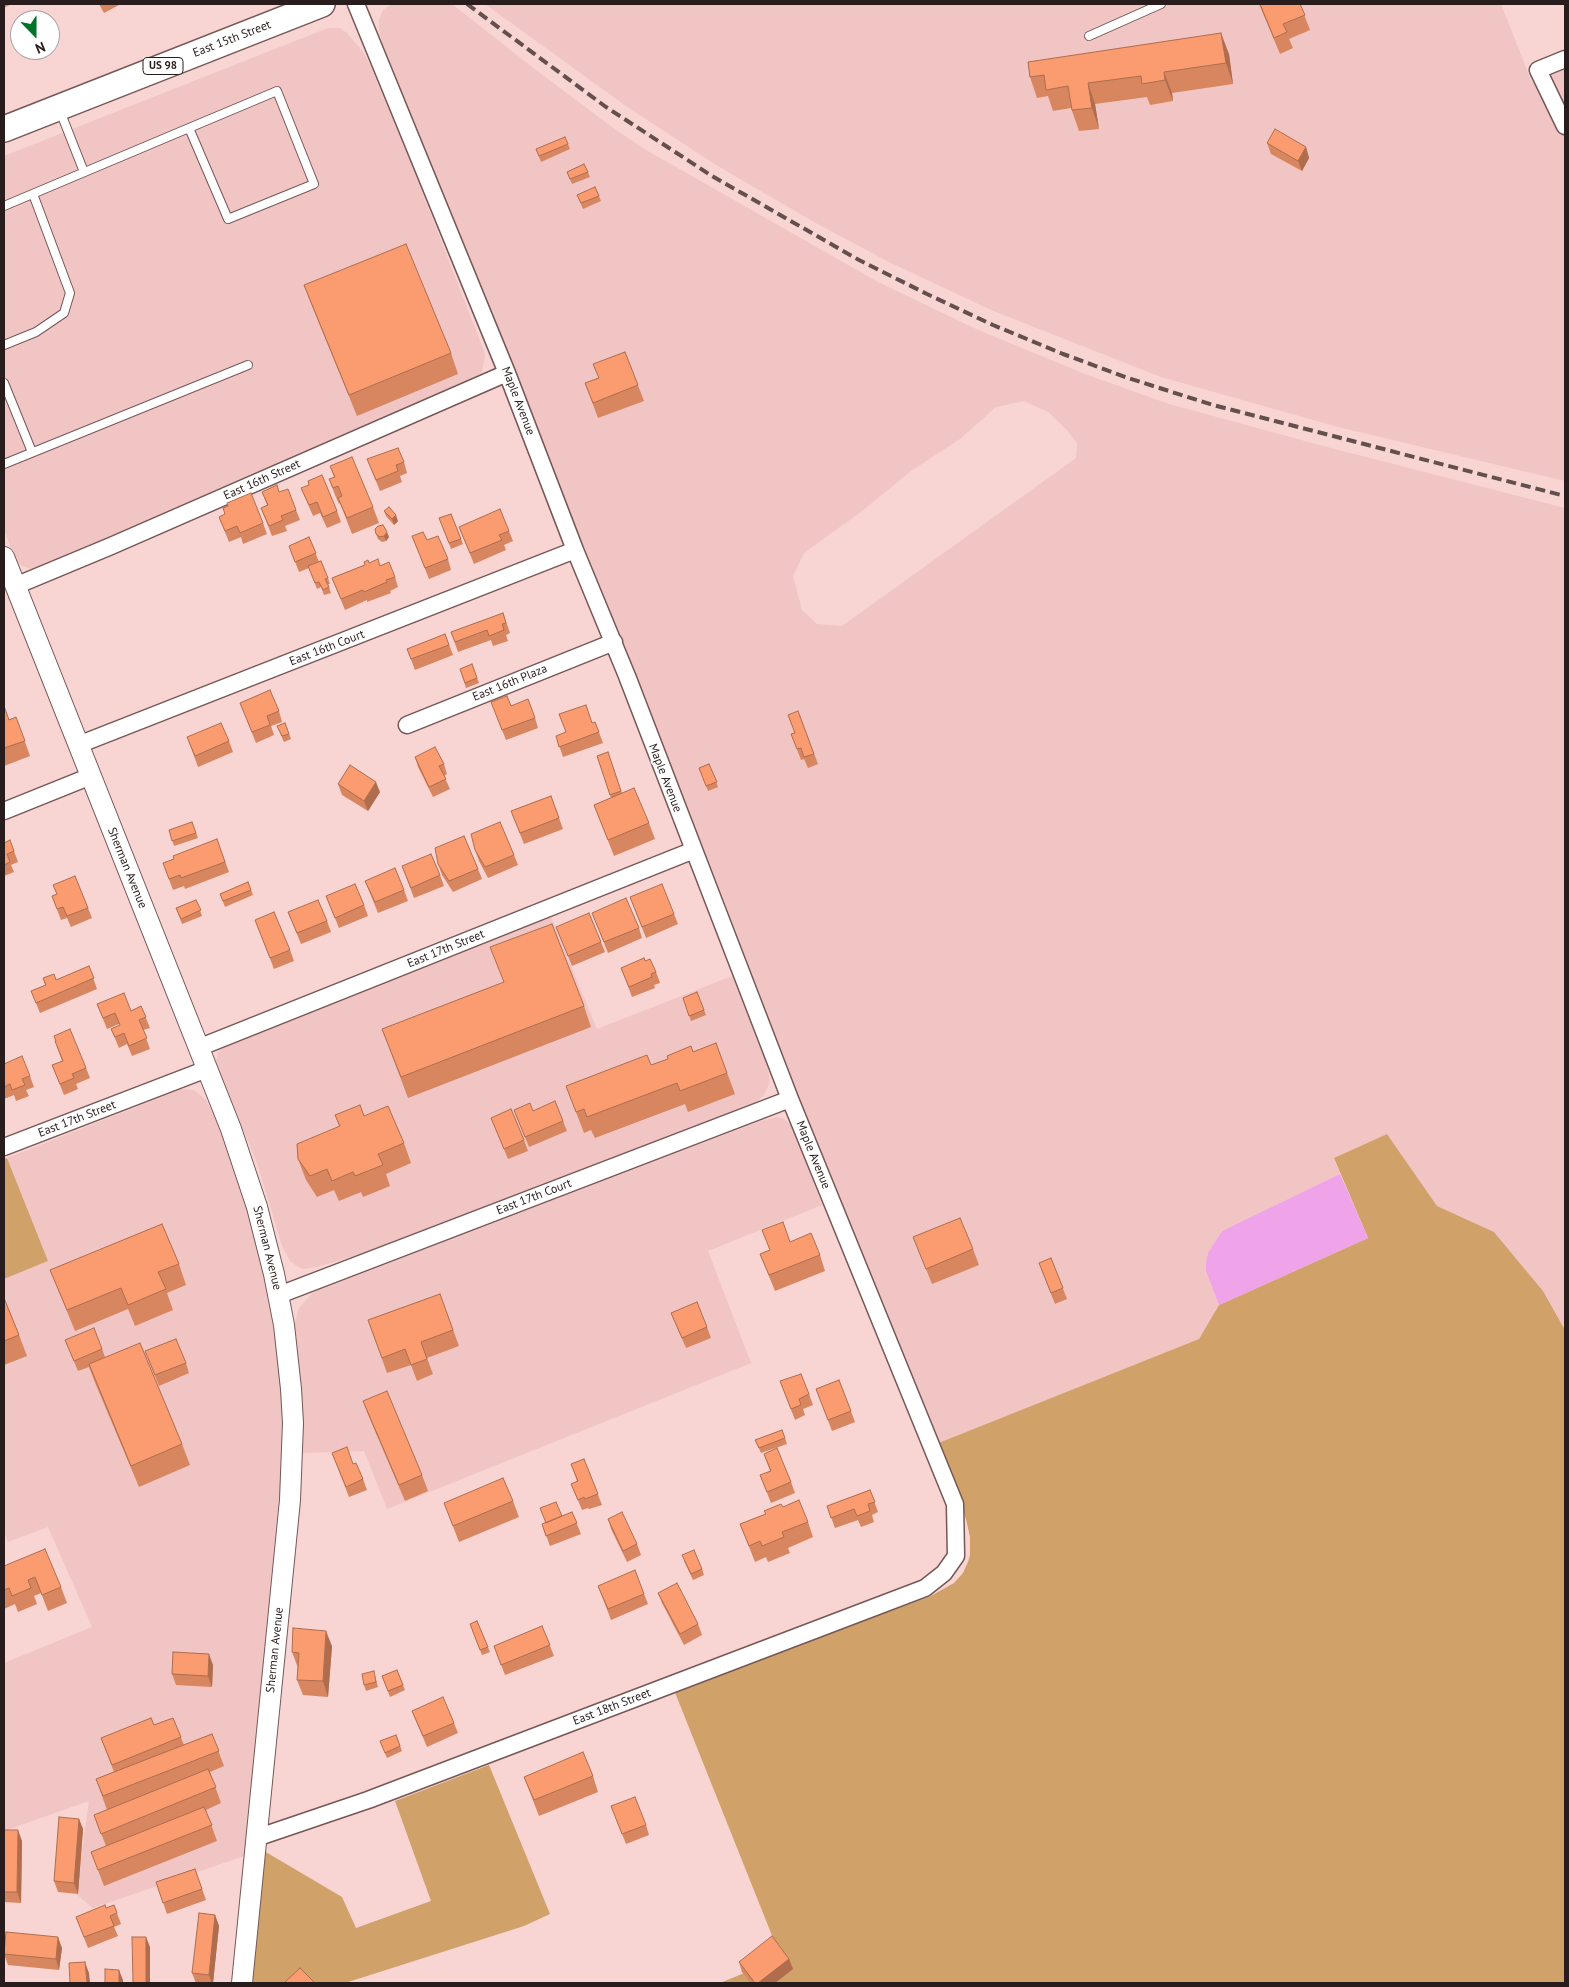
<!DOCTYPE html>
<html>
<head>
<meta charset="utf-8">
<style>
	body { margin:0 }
	#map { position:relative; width:1569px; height:1987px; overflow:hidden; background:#f8d4d3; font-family:"PT Sans",sans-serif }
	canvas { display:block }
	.frame { position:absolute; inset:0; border:5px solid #291c1c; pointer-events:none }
	.north { position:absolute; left:10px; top:10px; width:50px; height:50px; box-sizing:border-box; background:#fff; border:1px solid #a9a4a4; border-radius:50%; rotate:158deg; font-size:14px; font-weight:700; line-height:20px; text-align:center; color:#291c1c }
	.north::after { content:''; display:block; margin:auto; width:18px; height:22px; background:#007429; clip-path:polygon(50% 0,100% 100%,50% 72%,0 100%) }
</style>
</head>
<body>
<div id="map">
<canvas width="1569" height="1987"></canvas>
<div class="frame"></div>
<div class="north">N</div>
</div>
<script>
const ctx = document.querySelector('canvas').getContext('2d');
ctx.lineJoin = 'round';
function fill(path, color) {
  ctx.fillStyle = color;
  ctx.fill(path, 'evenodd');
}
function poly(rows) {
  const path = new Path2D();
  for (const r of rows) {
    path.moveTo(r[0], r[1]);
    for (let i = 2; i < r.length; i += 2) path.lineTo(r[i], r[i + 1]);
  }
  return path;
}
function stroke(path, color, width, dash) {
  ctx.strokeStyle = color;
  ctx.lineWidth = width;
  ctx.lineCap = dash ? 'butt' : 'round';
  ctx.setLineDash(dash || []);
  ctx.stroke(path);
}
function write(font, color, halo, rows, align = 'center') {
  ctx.font = font + ' "PT Sans",sans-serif';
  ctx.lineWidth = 4;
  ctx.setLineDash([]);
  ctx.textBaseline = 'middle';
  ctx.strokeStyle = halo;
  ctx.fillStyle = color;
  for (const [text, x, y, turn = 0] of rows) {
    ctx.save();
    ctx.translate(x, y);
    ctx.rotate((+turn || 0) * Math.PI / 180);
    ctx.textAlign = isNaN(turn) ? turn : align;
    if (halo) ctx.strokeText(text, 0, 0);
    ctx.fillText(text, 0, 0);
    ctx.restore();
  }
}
const built = poly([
	[392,4,452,4,536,70,616,130,646,150,878,282,976,329,1085,374,1169,404,1327,447,1565,508,1565,1330,1543,1291,1494,1232,1437,1206,1387,1134,1334,1158,1340,1174,1222,1231,1208,1253,1206,1263,1206,1271,1219,1305,1199,1339,936,1444,798,1096,722,895,382,42,379,30,379,20,383,10],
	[1024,401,1048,412,1067,430,1077,443,1076,458,842,626,817,624,802,610,793,576,804,553,862,511,911,471,960,439,996,407],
	[485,4,1501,4,1532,83,1565,69,1565,481,1338,427,1161,377,991,310,889,262,814,222,716,165,626,106],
	[328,28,339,28,347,33,363,52,370,65,414,171,484,351,485,357,481,375,471,386,40,567,30,569,22,566,15,559,4,529,4,156],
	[551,917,597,1029,732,976,768,1068,770,1082,764,1095,751,1106,740,1111,374,1250,317,1267,303,1269,297,1266,290,1261,282,1246,257,1163,219,1071,216,1061,219,1051,229,1044],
	[182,1089,194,1090,205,1099,213,1112,233,1167,247,1210,267,1288,279,1360,282,1421,281,1477,247,1833,244,1856,93,1908,76,1894,89,1801,4,1831,4,1663,92,1627,48,1527,8,1542,4,1532,4,1279,48,1261,7,1158],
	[776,1117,784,1119,791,1125,822,1205,708,1251,751,1363,387,1509,364,1451,302,1453,302,1394,295,1323,299,1308,312,1293,587,1187,761,1121]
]);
const green = poly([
	[1387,1134,1437,1206,1494,1232,1543,1291,1565,1330,1565,1983,720,1983,781,1958,674,1690,929,1597,954,1583,963,1573,968,1562,970,1555,970,1537,966,1519,936,1444,1199,1339,1219,1305,1368,1238,1334,1158],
	[7,1158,48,1261,4,1279,4,1159],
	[489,1765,550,1914,524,1926,345,1983,252,1983,264,1851,342,1897,356,1928,431,1901,395,1801]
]);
const water = poly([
	[1340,1174,1368,1238,1219,1305,1206,1271,1206,1263,1208,1253,1222,1231]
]);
const service = poly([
	[1089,36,1161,4],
	[60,111,84,172],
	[4,206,189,128,277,91,314,184,228,219,189,128],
	[4,345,36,332,64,313,70,293,33,194],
	[4,383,32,452],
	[4,464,248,365]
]);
const minor = poly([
	[1565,59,1538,70,1565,126],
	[15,586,111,546,507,373],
	[407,725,614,642],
	[78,745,575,550],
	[4,811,91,776],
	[198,1048,694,850],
	[4,1147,207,1069],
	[279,1295,790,1099],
	[256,1838,368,1800,925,1588,944,1573,956,1556,955,1504,790,1099,627,676,575,550,507,373,356,4]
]);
const tertiary = poly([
	[4,557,231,1129,257,1207,274,1274,284,1325,291,1389,293,1423,290,1500,242,1983]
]);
const primary = poly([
	[4,129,322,4]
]);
const rail = poly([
	[467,4,606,107,712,176,859,260,927,294,993,325,1063,354,1128,378,1213,405,1565,496]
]);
const wall = poly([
	[4,4,11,4,4,8],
	[99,4,121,4,104,13],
	[1259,4,1300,4,1310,30,1289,39,1293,48,1280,54],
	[1229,54,1233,84,1172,93,1173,101,1150,105,1147,97,1095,104,1099,129,1079,131,1071,108,1053,111,1048,96,1037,98,1030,77,1028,62],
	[1267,143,1306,147,1309,158,1302,171,1271,154],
	[568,144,570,149,541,162,536,149],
	[584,164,590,177,572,184,567,172],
	[595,187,601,201,583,209,577,195],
	[304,285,451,353,458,374,357,416,312,306],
	[625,352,644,401,598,418,585,383,598,378],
	[367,459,404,462,407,473,400,476,402,482,380,491],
	[330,466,373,507,379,523,352,534,340,503,339,504,335,495,329,479,334,477],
	[301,488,337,511,341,522,327,528,320,513,313,516],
	[262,492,279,492,296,510,300,520,285,526,287,531,272,536,261,508,267,505],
	[384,511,398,521,394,525,386,516],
	[451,514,463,544,451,549,439,518],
	[219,517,263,523,267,534,243,544,241,537,229,542],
	[459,527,509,531,513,541,504,545,506,550,474,564],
	[376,534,389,537,386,541,382,542,378,539],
	[412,536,427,540,448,559,451,570,429,579],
	[309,537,319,562,328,578,330,584,328,584,331,593,324,595,321,587,317,589,309,568,299,572,289,546],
	[369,563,380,566,395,577,398,587,390,591,391,593,367,602,367,600,345,610,332,578],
	[503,613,510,633,506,635,508,641,493,646,491,640,458,652,451,632],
	[445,634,453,655,415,670,407,649],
	[472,664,479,683,466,688,460,669],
	[491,702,511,706,535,718,538,728,506,740],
	[240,703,279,711,282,722,271,726,274,735,256,743],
	[4,706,9,720,16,717,30,756,4,766],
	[798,711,818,764,808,768,804,759,801,760,791,734,794,733],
	[595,722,603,743,563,757,556,736],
	[285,723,291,739,284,742,277,726],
	[187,737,229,741,233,752,198,767],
	[608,752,622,793,649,823,655,839,614,856,594,805,611,798,597,756],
	[415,757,444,764,447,774,444,776,450,789,433,797,418,767],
	[709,764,718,787,708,791,699,768],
	[338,784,380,792,368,811,342,795],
	[551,796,563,829,524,844,511,811],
	[192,822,198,838,174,846,169,830],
	[217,839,229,872,185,889,184,886,173,890,163,863,174,859],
	[10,840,18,862,11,865,14,872,4,876,4,843],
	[475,850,514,855,518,865,488,878,479,861],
	[438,864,478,869,482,879,453,892,442,875],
	[402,866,440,875,444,886,414,898],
	[365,881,404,890,408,901,378,913],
	[248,882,253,895,225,907,220,894],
	[53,885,88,908,92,918,71,927,67,918,61,920,52,896,57,894],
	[326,896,364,905,368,916,339,928],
	[630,897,674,914,678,924,646,938],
	[196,900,202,916,182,924,176,908],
	[288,912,327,921,331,932,301,944],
	[592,913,639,928,642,938,608,953],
	[255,920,290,950,294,961,274,969],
	[556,927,601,942,605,952,572,966],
	[645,961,656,972,660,983,654,985,655,988,632,997,621,968],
	[89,966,97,989,40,1013,31,991,45,985,43,978,56,980],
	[697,992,706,1015,691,1021,683,998],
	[97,1004,131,1011,141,1006,150,1028,143,1030,150,1049,132,1056,127,1044,119,1048,111,1029,120,1025,119,1024,107,1029],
	[584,1006,591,1027,408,1098,382,1029],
	[55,1041,86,1068,90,1078,76,1084,78,1089,64,1095,52,1065,62,1061],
	[716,1043,735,1094,688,1112,685,1104,595,1138,591,1130,584,1133,566,1086,651,1065,693,1052],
	[4,1064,30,1076,34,1087,26,1090,29,1096,16,1101,14,1095,4,1099],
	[514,1110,533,1111,563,1121,567,1131,529,1147],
	[335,1115,364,1116,404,1143,411,1163,386,1174,390,1186,363,1197,361,1192,339,1201,334,1190,317,1197,306,1180,298,1159,339,1126],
	[491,1118,524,1140,528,1151,508,1159],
	[913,1237,973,1249,979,1265,932,1284],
	[790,1242,820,1255,825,1271,775,1291,760,1254],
	[1051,1258,1067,1299,1055,1304,1039,1263],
	[179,1264,186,1285,167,1293,173,1310,135,1326,128,1309,75,1331,50,1270],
	[440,1294,459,1346,427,1358,433,1374,417,1381,411,1365,387,1373,368,1320],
	[4,1298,19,1335,27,1356,4,1365],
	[671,1313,707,1327,711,1338,686,1348],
	[65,1340,102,1349,105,1357,182,1444,190,1465,139,1487,96,1385,89,1367,78,1371],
	[145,1351,186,1363,189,1373,159,1386],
	[839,1380,855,1422,832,1431,816,1389],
	[780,1381,809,1394,813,1405,803,1409,805,1415,795,1420],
	[363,1401,422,1475,428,1491,405,1501,369,1417],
	[782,1430,787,1444,761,1453,755,1440],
	[332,1453,353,1464,363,1479,367,1490,349,1497],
	[764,1454,791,1482,795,1493,771,1503,760,1475,770,1471],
	[584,1459,602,1505,589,1509,588,1508,582,1510,571,1484,577,1481,571,1464],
	[870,1490,878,1512,872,1515,874,1522,861,1527,858,1520,835,1528,827,1506],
	[513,1501,519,1517,459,1542,444,1503],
	[783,1507,808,1522,813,1537,788,1548,790,1553,768,1562,766,1557,755,1562,740,1524],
	[572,1512,581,1534,550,1546,542,1524],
	[608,1519,637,1544,641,1555,627,1562,611,1529],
	[684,1561,702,1569,704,1575,693,1580],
	[4,1566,61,1587,67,1603,48,1611,41,1593,34,1596,37,1604,18,1612,15,1604,4,1609],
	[598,1586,644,1594,648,1604,611,1620],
	[658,1593,698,1624,702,1635,684,1645,662,1603],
	[477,1621,490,1652,482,1655,470,1624],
	[542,1626,554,1656,505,1675,494,1646],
	[332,1646,328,1697,303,1695,297,1680,298,1668,292,1652],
	[213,1665,212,1687,176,1685,172,1674],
	[397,1670,405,1690,390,1697,382,1676],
	[375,1676,378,1687,366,1691,364,1685],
	[412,1711,454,1723,458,1733,427,1747],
	[173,1718,184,1745,212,1734,224,1766,210,1772,221,1803,206,1810,217,1841,104,1886,91,1852,106,1846,94,1815,107,1810,96,1779,114,1772,101,1738,154,1725],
	[396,1735,402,1751,387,1758,380,1741],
	[593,1776,598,1792,539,1816,524,1777],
	[611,1806,646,1825,649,1835,626,1844],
	[79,1819,83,1829,78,1894,58,1892,54,1881],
	[4,1830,22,1841,21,1903,4,1902],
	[195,1869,206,1900,167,1914,156,1882],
	[114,1905,121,1924,114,1927,118,1936,88,1948,76,1917,106,1908],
	[215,1915,219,1926,213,1983,196,1983,192,1973],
	[62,1948,59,1970,8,1965,4,1954],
	[789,1959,793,1969,775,1983,751,1983,742,1972,739,1962]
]);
const shadedWall = poly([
	[1221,33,1229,54,1233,84,1226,63],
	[1164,72,1172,93,1173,101,1165,80],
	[1088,83,1095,104,1099,129,1092,108],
	[1306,147,1309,158,1302,171,1298,161],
	[396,515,398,521,394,525,392,519],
	[387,532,389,537,386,541,384,536],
	[376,782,380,792,368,811,364,801],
	[326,1631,332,1646,328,1697,323,1681],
	[209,1654,213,1665,212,1687,208,1676],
	[79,1819,83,1829,78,1894,74,1883],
	[18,1830,22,1841,21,1903,17,1892],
	[215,1915,219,1926,213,1983,212,1983,209,1975],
	[58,1937,62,1948,59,1970,56,1959],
	[146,1937,150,1947,150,1983,146,1983],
	[789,1959,793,1969,775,1983,758,1983],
	[85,1962,89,1973,90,1983,87,1983],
	[119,1970,123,1980,123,1983,119,1983]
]);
const building = poly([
	[1260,4,1300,4,1305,15,1283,24,1287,32,1274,38,1260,4],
	[1221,33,1226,63,1164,72,1165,80,1142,84,1141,76,1088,83,1092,108,1072,110,1068,86,1046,90,1044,75,1030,77,1028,62,1221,33],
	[1275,129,1306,147,1298,161,1267,143,1275,129],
	[565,137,568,144,539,156,536,149,565,137],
	[584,164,588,172,570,179,567,172,584,164],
	[595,187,599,196,581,203,577,195,595,187],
	[406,244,451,353,349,395,304,285,406,244],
	[625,352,638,385,593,403,585,383,599,378,593,364,625,352],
	[398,448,404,462,396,465,398,471,376,480,367,459,398,448],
	[352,457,373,507,347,518,338,498,342,496,338,486,333,488,329,479,335,477,330,466,352,457],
	[322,475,337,511,323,517,317,502,309,505,301,488,309,485,308,481,322,475],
	[277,485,279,492,288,489,296,510,281,516,283,520,269,526,261,508,268,505,262,492,277,485],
	[251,493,263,523,240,533,237,526,225,531,219,517,225,514,223,508,228,506,227,503,251,493],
	[389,507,396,515,392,519,384,511,389,507],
	[500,509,509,531,499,535,502,540,470,553,459,527,500,509],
	[451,514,461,539,449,543,439,518,451,514],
	[383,525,387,532,384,536,380,537,376,534,375,529,378,526,383,525],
	[423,532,427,540,438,536,448,559,425,568,412,536,423,532],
	[309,537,316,553,295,562,289,546,309,537],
	[378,559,380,566,389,562,395,577,386,580,387,582,364,592,363,590,341,599,332,578,365,565,364,562,368,560,369,563,378,559],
	[321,561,328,578,325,579,329,587,323,590,319,582,315,583,308,566,321,561],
	[503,613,506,623,502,624,504,630,489,636,487,630,455,642,451,632,503,613],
	[445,634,449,645,411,659,407,649,445,634],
	[472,664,477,678,465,683,460,669,472,664],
	[270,690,279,711,267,716,270,725,252,732,240,703,270,690],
	[507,696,511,706,528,699,535,718,502,730,491,702,507,696],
	[586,705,592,723,595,722,599,732,559,747,556,736,566,732,559,714,586,705],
	[4,706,9,720,16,717,25,741,4,748,4,706],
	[798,711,814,754,804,757,801,748,797,749,791,734,795,733,788,715,798,711],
	[221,723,229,741,195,756,187,737,221,723],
	[285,723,289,734,282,736,277,726,285,723],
	[435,747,444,764,439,766,446,779,429,787,415,757,435,747],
	[608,752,621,791,610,795,597,756,608,752],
	[709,764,717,782,706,786,699,768,709,764],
	[350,765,376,782,364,801,338,784,350,765],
	[634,788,649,823,608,840,594,805,634,788],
	[551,796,559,818,520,833,511,811,551,796],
	[192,822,196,833,172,841,169,830,192,822],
	[500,822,514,855,485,867,475,850,471,834,500,822],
	[464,836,478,869,449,881,438,864,435,848,464,836],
	[217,839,225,862,181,878,180,875,169,879,163,863,174,859,173,856,217,839],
	[10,840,14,851,7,854,10,862,4,865,4,843,10,840],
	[431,854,440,875,411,888,402,866,431,854],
	[395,868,404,890,375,902,365,881,395,868],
	[75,876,88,908,67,916,63,907,57,909,52,896,57,894,53,885,75,876],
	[248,882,251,890,223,901,220,894,248,882],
	[355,884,364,905,335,918,326,896,355,884],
	[662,884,674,914,642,927,630,897,662,884],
	[626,898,639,928,604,942,592,913,626,898],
	[196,900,201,910,181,919,176,908,196,900],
	[318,900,327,921,297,933,288,912,318,900],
	[274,912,290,950,270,958,255,920,274,912],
	[589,913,601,942,568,956,556,927,589,913],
	[552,924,584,1006,401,1077,382,1029,504,982,490,947,552,924],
	[644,958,645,961,650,959,656,972,651,974,652,977,629,987,621,968,644,958],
	[89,966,94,978,36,1003,31,991,46,985,43,978,54,974,56,980,89,966],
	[697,992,704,1010,689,1016,683,998,697,992],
	[124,993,131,1011,141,1006,146,1017,139,1020,147,1038,129,1046,124,1033,115,1037,111,1029,120,1025,115,1013,103,1018,97,1004,124,993],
	[70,1029,86,1068,72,1074,74,1078,60,1084,52,1065,63,1061,55,1041,56,1041,54,1036,70,1029],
	[716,1043,727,1073,680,1091,677,1083,587,1117,584,1109,576,1112,566,1086,647,1055,651,1065,668,1059,667,1056,691,1046,693,1052,716,1043],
	[22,1056,30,1076,22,1079,25,1085,12,1090,10,1084,4,1087,4,1064,22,1056],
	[555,1101,563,1121,525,1137,514,1110,530,1103,533,1111,555,1101],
	[360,1105,364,1116,388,1106,404,1143,378,1154,383,1165,355,1176,353,1172,332,1181,327,1169,310,1176,298,1159,297,1144,340,1126,335,1115,360,1105],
	[511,1109,524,1140,504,1149,491,1118,511,1109],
	[960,1218,973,1249,926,1269,913,1237,960,1218],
	[783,1222,790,1242,811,1233,820,1255,769,1275,760,1254,770,1250,762,1230,783,1222],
	[162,1224,179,1264,158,1272,166,1289,128,1305,121,1288,67,1310,50,1270,162,1224],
	[1051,1258,1063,1288,1051,1293,1039,1263,1051,1258],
	[440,1294,453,1330,421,1342,427,1359,411,1365,405,1349,382,1358,368,1320,440,1294],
	[4,1298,19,1335,4,1341,4,1298],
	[697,1302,707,1327,682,1338,671,1313,697,1302],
	[94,1328,102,1349,74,1361,65,1340,94,1328],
	[176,1339,186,1363,155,1375,145,1351,176,1339],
	[140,1343,182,1444,131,1466,89,1364,140,1343],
	[801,1374,809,1394,799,1399,801,1405,791,1409,780,1381,801,1374],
	[839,1380,851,1411,828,1420,816,1389,839,1380],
	[387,1391,422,1475,399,1485,363,1401,387,1391],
	[782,1430,785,1438,759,1448,755,1440,782,1430],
	[347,1447,353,1464,356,1463,363,1479,346,1487,332,1453,347,1447],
	[777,1448,791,1482,767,1492,760,1475,771,1471,764,1454,777,1448],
	[584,1459,598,1494,585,1499,584,1497,578,1500,571,1484,578,1481,571,1464,584,1459],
	[503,1478,513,1501,453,1526,444,1503,503,1478],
	[870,1490,875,1502,868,1504,870,1511,857,1516,854,1509,831,1518,827,1506,870,1490],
	[799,1500,808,1522,782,1532,784,1537,762,1546,760,1541,749,1546,740,1524,766,1514,764,1511,781,1504,783,1507,799,1500],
	[556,1502,562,1516,546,1523,540,1508,556,1502],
	[572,1512,577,1523,546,1536,542,1524,572,1512],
	[622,1512,637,1544,623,1551,608,1519,622,1512],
	[45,1549,61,1587,42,1595,35,1577,28,1580,31,1588,12,1596,9,1588,4,1590,4,1566,45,1549],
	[694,1550,702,1569,691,1574,682,1555,694,1550],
	[635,1570,644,1594,608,1609,598,1586,635,1570],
	[677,1583,698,1624,680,1634,658,1593,677,1583],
	[477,1621,488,1647,480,1650,470,1624,477,1621],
	[542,1626,550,1645,501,1665,494,1646,542,1626],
	[293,1628,326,1631,323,1681,297,1680,299,1653,292,1652,293,1628],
	[173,1652,209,1654,208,1676,172,1674,173,1652],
	[397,1670,403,1685,388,1691,382,1676,397,1670],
	[374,1671,376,1682,364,1685,362,1674,374,1671],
	[443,1697,454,1723,423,1736,412,1711,443,1697],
	[151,1718,154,1725,173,1718,181,1737,112,1765,101,1738,151,1718],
	[212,1734,219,1751,103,1796,96,1779,212,1734],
	[396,1735,400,1746,385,1753,380,1741,396,1735],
	[583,1752,593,1776,534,1800,524,1777,583,1752],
	[208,1769,216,1787,101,1834,94,1815,208,1769],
	[635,1797,646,1825,622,1834,611,1806,635,1797],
	[204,1807,212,1825,98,1870,91,1852,204,1807],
	[59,1817,79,1819,74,1883,54,1881,59,1817],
	[4,1830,18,1830,17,1892,4,1892,4,1830],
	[195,1869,202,1889,163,1903,156,1882,195,1869],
	[105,1905,106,1908,114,1905,117,1913,110,1916,114,1926,84,1937,76,1917,105,1905],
	[199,1913,215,1915,209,1975,192,1973,199,1913],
	[6,1932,58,1937,56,1959,4,1954,6,1932],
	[772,1936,789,1959,758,1983,755,1983,739,1962,772,1936],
	[132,1937,146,1937,146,1983,133,1983,132,1937],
	[85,1962,87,1983,70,1983,69,1963,85,1962],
	[300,1968,315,1983,284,1983,300,1968],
	[105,1969,119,1970,119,1983,105,1983,105,1969]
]);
const shields = [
	[163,66,40]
];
const shieldNames = [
	["US 98",163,66]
];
const streetNames = [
	["East 15th Street",232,39,-21],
	["Maple Avenue",518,401,69],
	["East 16th Street",262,480,-24],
	["East 16th Court",327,648,-21],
	["East 16th Plaza",510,683,-22],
	["Maple Avenue",665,778,69],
	["Sherman Avenue",127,868,68],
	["East 17th Street",446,949,-22],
	["East 17th Street",77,1119,-21],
	["Maple Avenue",813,1155,68],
	["East 17th Court",534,1197,-21],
	["Sherman Avenue",267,1248,76],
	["Sherman Avenue",275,1650,-84],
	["East 18th Street",612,1707,-21]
];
fill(built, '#f1c5c3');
fill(green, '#d0a169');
fill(water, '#efa3e9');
stroke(service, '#755756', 10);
stroke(minor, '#755756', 19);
stroke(tertiary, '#755756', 22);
stroke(primary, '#755756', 28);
stroke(service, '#fff', 8);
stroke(minor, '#fff', 16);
stroke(tertiary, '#fff', 20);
stroke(primary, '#fff', 25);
stroke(rail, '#624f4e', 4, [10, 5]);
fill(wall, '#d78660');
fill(shadedWall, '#af6d4e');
fill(building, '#fa9c70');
stroke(building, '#af6d4e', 1);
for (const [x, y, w] of shields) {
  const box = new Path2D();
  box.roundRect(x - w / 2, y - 8.5, w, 17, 4);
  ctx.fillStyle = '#fff';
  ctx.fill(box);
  stroke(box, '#291c1c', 1);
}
write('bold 11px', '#291c1c', null, shieldNames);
write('12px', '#291c1c', '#fff', streetNames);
</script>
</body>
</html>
